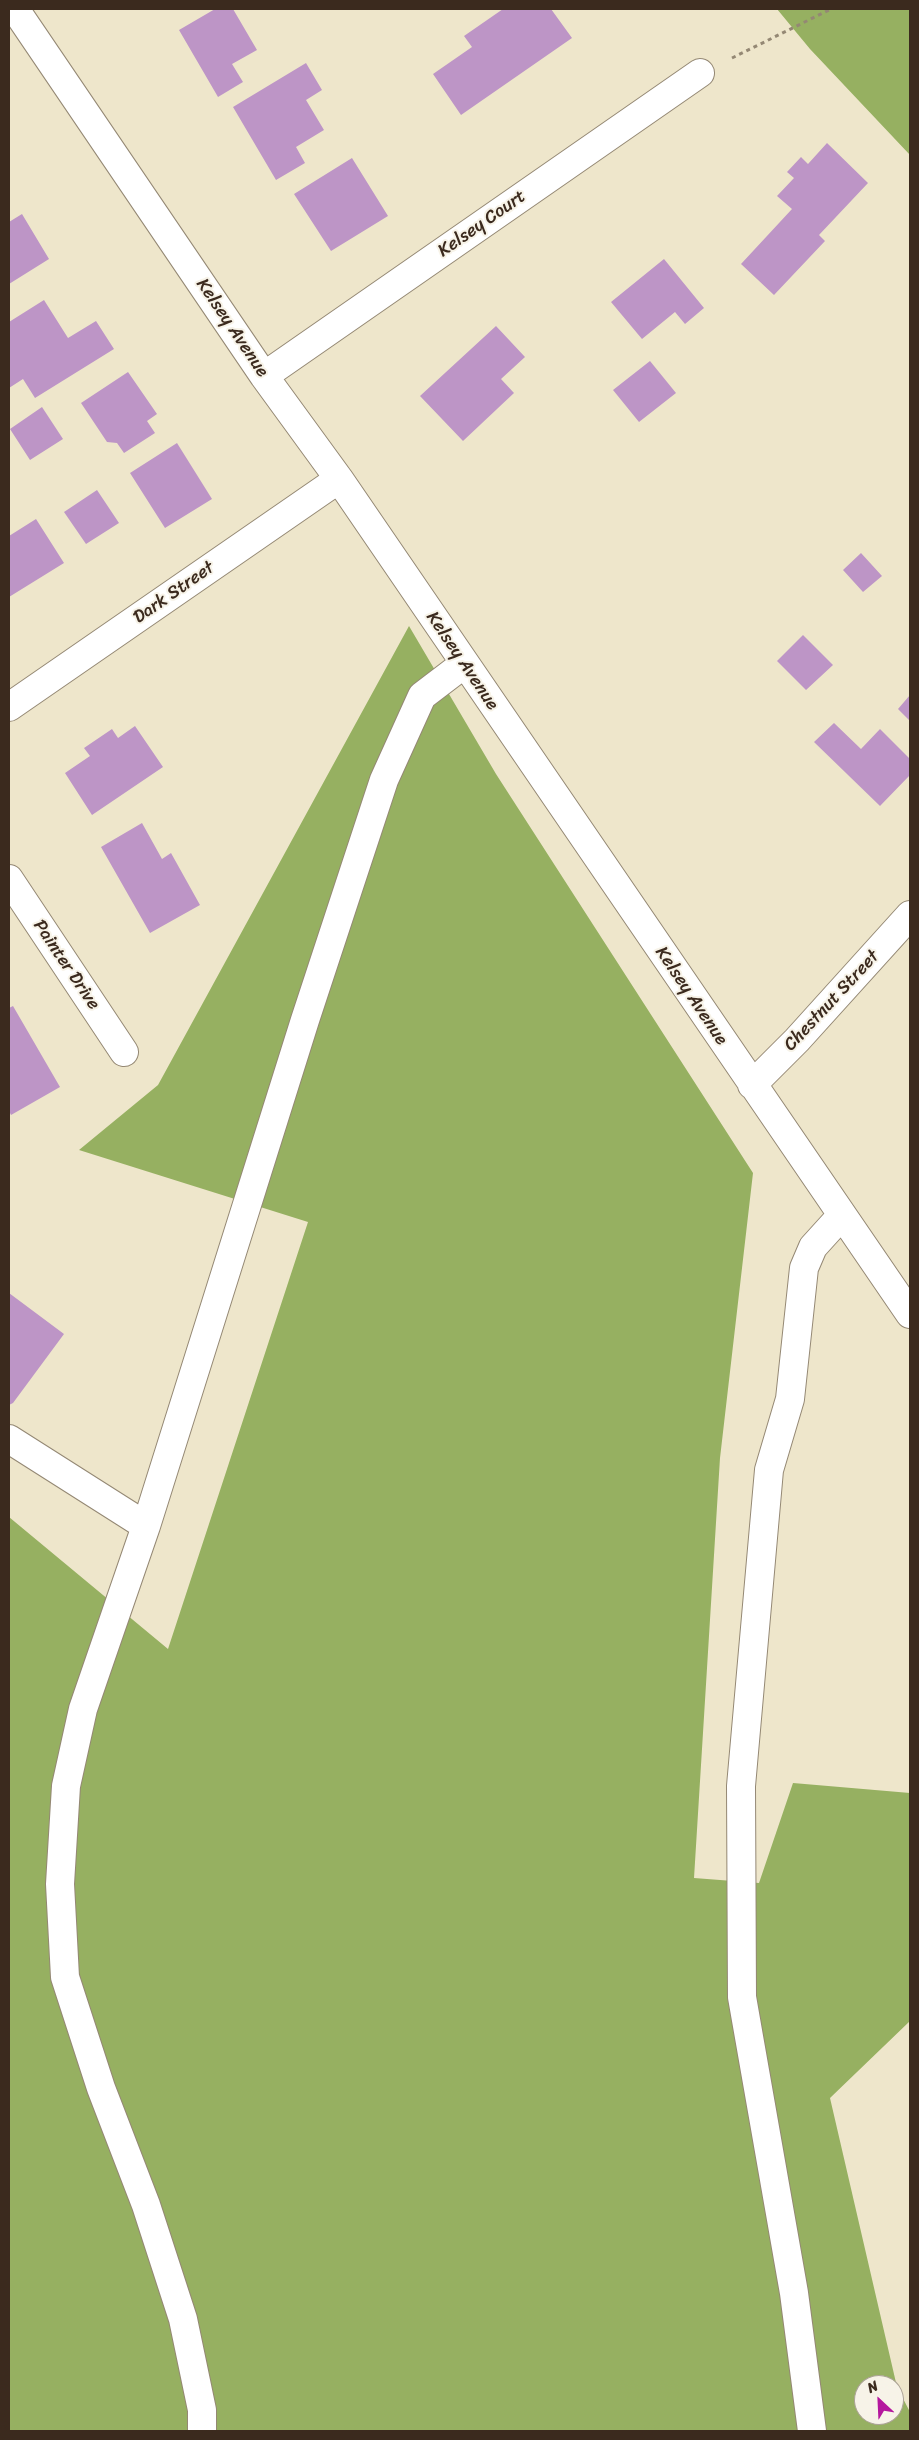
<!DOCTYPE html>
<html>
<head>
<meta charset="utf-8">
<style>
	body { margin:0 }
	#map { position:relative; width:919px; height:2440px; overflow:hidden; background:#eee6cb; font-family:Sriracha,sans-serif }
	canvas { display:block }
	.frame { position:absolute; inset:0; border:10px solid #3b2a1e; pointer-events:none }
	.north { position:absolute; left:854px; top:2375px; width:50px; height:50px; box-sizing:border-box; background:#f7f3e8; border:1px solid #aca397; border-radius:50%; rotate:335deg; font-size:14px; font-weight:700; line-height:20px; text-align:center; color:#3b2a1e }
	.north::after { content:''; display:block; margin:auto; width:18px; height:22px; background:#b5179e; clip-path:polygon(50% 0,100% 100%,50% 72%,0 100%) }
</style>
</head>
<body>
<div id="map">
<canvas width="919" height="2440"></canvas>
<div class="frame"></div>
<div class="north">N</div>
</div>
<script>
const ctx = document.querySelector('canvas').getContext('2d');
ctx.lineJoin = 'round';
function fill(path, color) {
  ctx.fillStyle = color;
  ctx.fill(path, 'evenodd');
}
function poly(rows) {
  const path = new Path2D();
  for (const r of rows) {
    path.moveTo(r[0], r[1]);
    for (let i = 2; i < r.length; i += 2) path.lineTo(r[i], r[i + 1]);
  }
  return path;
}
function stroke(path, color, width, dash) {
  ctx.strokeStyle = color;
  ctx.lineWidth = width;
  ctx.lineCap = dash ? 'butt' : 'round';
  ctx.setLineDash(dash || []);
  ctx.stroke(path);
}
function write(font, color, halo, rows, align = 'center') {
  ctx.font = font + ' Sriracha,sans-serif';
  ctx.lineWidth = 4;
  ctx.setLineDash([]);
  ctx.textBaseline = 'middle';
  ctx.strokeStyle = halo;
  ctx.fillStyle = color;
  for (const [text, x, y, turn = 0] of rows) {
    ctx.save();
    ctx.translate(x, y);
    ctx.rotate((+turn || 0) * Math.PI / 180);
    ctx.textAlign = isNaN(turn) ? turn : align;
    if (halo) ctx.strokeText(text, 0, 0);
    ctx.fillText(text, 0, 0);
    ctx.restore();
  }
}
const forest = poly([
	[777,9,910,9,910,155,810,49],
	[409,626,496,774,753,1173,720,1458,694,1878,759,1883,793,1783,910,1793,910,2021,830,2098,897,2387,910,2412,910,2431,9,2431,9,1517,168,1649,308,1222,79,1150,158,1085],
	[864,2385,894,2385,894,2415,864,2415]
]);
const building = poly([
	[215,9,233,9,257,50,232,64,243,82,218,97,179,30],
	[503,9,551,9,572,38,461,115,433,74,472,47,464,36],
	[306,63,322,90,306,100,324,130,296,147,305,163,276,180,233,107],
	[827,143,868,183,819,235,825,241,774,295,741,264,792,209,777,196,794,178,787,172,801,157,808,164],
	[352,158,388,216,331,251,294,194],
	[22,214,49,259,9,284,9,222],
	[664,259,704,308,685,324,675,312,642,339,611,302],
	[44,300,68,338,96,321,114,349,35,398,23,379,9,388,9,322],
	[496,326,525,357,501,379,514,393,463,441,420,396],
	[650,361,676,393,639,422,613,390],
	[128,372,157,414,147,421,155,433,124,453,117,443,107,442,81,403],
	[42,407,63,439,30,460,10,429],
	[177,443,212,499,165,528,130,473],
	[97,490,119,523,86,544,64,512],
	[36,519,64,563,9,597,9,536],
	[861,553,882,576,863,592,843,570],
	[803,635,833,665,806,690,777,661],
	[910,695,910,721,898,709],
	[834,723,861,749,880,729,910,759,910,775,880,806,814,742],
	[135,726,163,767,92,815,65,773,90,756,84,748,112,729,118,738],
	[142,823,162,859,171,853,200,905,150,933,101,847],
	[13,1006,60,1087,11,1115,9,1111,9,1008],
	[9,1293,64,1334,13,1403,9,1405]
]);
const path = poly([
	[732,58,831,9]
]);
const minor = poly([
	[15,9,264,376,339,479,910,1314],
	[264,376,700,73],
	[9,707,339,479],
	[9,879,124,1052],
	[752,1085,797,1040,910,915],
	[9,1439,146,1526],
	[202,2431,202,2410,183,2319,146,2205,101,2088,65,1977,60,1884,66,1786,83,1709,146,1526,305,1020,384,780,422,696,464,664],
	[812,2431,794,2293,742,1997,741,1786,769,1470,790,1399,804,1268,813,1247,842,1215]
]);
const streetNames = [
	["Kelsey Court",482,224,-35],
	["Kelsey Avenue",232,328,56],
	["Dark Street",174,593,-35],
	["Kelsey Avenue",462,661,56],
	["Painter Drive",66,965,56],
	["Kelsey Avenue",691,996,56],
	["Chestnut Street",832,1001,-47]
];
fill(forest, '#96b061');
fill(building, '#bd95c6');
stroke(minor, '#948874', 30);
stroke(path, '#948874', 3, [4, 4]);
stroke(minor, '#fff', 28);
write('18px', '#3b2a1e', '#f7f3e8', streetNames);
</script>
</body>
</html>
